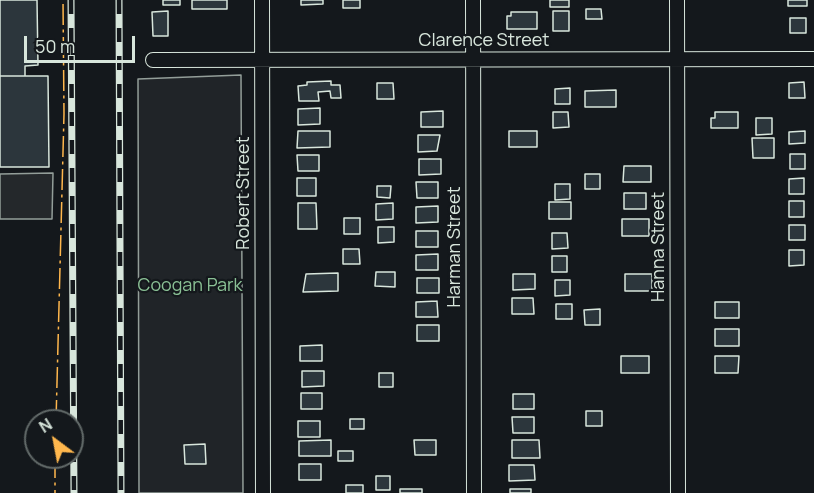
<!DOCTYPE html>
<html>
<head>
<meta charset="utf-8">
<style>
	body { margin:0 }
	#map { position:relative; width:814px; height:493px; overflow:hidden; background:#14181c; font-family:Manrope,sans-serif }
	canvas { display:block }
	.north { position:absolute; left:24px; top:409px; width:60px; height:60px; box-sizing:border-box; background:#14181c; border:2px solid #626a69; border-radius:50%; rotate:328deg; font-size:16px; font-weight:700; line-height:24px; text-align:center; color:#d8e6dc }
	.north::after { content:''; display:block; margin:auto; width:21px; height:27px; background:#ffb74d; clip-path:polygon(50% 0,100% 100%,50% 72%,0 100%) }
	.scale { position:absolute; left:24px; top:36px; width:111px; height:27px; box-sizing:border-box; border:3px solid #d8e6dc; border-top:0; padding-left:8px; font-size:18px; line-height:21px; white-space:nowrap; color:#d8e6dc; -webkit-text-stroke:4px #14181c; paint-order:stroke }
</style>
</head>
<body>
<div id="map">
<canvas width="814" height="493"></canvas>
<div class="north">N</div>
<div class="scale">50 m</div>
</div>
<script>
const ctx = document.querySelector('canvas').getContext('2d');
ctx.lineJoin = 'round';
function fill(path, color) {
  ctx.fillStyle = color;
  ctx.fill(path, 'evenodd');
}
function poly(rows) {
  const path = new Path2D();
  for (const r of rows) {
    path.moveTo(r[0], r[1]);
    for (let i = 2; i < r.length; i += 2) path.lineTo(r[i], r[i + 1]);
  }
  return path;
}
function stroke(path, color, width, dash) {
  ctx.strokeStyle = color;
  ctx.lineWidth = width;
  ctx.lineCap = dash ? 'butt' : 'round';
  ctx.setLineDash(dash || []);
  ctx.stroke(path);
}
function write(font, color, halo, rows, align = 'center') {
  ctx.font = font + ' Manrope,sans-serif';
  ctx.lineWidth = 4.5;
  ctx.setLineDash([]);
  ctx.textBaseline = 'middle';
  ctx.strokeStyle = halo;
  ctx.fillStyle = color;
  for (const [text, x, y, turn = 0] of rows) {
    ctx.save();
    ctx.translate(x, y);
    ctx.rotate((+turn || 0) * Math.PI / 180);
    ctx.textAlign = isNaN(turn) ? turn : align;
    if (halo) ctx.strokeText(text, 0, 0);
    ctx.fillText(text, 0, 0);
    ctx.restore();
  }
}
const green = poly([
	[241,75,243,493,139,493,138,79,241,75]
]);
const parking = poly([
	[53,173,52,219,0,219,0,174,53,173]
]);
const building = poly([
	[0,0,37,0,38,65,25,66,25,76,0,76,0,0],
	[163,0,180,0,180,5,163,5,163,0],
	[192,0,227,0,227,9,192,9,192,0],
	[301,0,323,0,323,4,301,5,301,0],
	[343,0,360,0,360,8,343,8,343,0],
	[550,0,569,0,569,7,550,7,550,0],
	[788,0,807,0,807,6,788,6,788,0],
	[586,9,601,9,602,19,586,19,586,9],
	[168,11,168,36,153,36,152,12,168,11],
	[553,11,569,11,569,31,553,31,553,11],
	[511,12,537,12,537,29,507,29,507,16,511,16,511,12],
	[790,18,806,18,806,33,790,33,790,18],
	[0,76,48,76,49,167,0,167,0,76],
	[331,81,331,85,340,85,341,98,331,98,330,91,318,92,319,101,299,101,298,86,307,85,307,82,331,81],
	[804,82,805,98,789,98,789,83,804,82],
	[377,83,393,83,394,99,377,99,377,83],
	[570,88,570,104,555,104,555,89,570,88],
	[616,90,616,107,585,107,585,91,616,90],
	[320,108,320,124,298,125,298,109,320,108],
	[443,111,443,127,421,127,421,112,443,111],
	[553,112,568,112,569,127,553,128,553,112],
	[715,112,738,112,738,128,711,128,711,118,715,118,715,112],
	[756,118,772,118,772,134,756,135,756,118],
	[298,131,330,131,330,147,297,148,298,131],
	[509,131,537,131,537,147,509,147,509,131],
	[805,131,805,143,789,144,789,132,805,131],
	[418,135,440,135,437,151,418,152,418,135],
	[752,138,774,138,774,158,753,158,752,138],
	[790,154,805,154,805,169,790,169,790,154],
	[297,155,319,155,319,171,298,171,297,155],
	[419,159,441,159,441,174,419,175,419,159],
	[624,166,651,166,651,182,623,182,624,166],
	[585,174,600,174,600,189,585,189,585,174],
	[297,178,316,178,316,196,297,196,297,178],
	[804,178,804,194,789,194,789,179,804,178],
	[416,182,438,182,438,198,417,198,416,182],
	[555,184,570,184,570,199,555,200,555,184],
	[377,186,391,186,390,198,377,197,377,186],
	[624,193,646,193,646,209,624,209,624,193],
	[789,201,804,201,804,217,789,217,789,201],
	[549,202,571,202,571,219,549,219,549,202],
	[298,203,316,203,317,229,298,229,298,203],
	[393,203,393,219,376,220,376,204,393,203],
	[438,206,438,222,416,223,416,207,438,206],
	[344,218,360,218,360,234,344,234,344,218],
	[622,219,649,219,649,236,622,236,622,219],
	[789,225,805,225,805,240,789,240,789,225],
	[378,227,394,227,394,242,378,243,378,227],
	[416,231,438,231,438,247,416,247,416,231],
	[552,233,567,233,568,248,552,249,552,233],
	[343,249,359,249,360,264,343,264,343,249],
	[789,250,804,250,804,265,789,266,789,250],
	[438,254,438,270,416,270,416,255,438,254],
	[552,256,567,256,567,272,552,272,552,256],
	[376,272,395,272,395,287,375,286,376,272],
	[338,273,338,291,303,292,306,274,338,273],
	[513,274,535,274,535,289,513,290,513,274],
	[625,274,652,274,652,291,625,291,625,274],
	[417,278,439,278,439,293,417,293,417,278],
	[555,280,570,280,570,295,555,296,555,280],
	[512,298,533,298,534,314,512,314,512,298],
	[437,301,438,317,416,317,416,302,437,301],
	[715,302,739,302,739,318,715,318,715,302],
	[556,304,572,304,572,319,556,319,556,304],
	[600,309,600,325,585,325,584,310,600,309],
	[417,325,439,325,439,341,417,341,417,325],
	[715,329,739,329,739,346,715,346,715,329],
	[322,345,322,361,300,361,300,346,322,345],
	[621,356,649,356,649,373,621,373,621,356],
	[715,356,739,356,738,373,715,373,715,356],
	[302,371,324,371,324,386,302,387,302,371],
	[379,373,393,373,393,387,379,387,379,373],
	[301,393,322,393,322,409,301,409,301,393],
	[513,394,534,394,534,409,513,409,513,394],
	[586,411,602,411,602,426,586,426,586,411],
	[512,417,534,417,534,433,513,433,512,417],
	[350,419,364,419,364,429,350,429,350,419],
	[298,421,320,421,320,437,298,437,298,421],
	[331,440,331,456,299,456,299,441,331,440],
	[414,440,436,440,436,455,415,455,414,440],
	[512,440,539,440,540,458,512,458,512,440],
	[205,444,206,464,185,464,184,445,205,444],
	[338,451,353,451,353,461,338,461,338,451],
	[299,464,321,464,321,480,299,480,299,464],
	[509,465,534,465,535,480,509,481,509,465],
	[376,476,390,476,390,490,376,490,376,476],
	[346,485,363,485,363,493,346,493,346,485],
	[400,489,422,489,422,493,400,493,400,489],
	[510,489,531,489,531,493,510,493,510,489]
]);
const street = poly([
	[262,0,263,493],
	[473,0,474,493],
	[677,0,678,493],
	[153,60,814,59]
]);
const rail = poly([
	[71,0,74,493],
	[119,0,121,493]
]);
const power = poly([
	[56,421,64,114,63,0],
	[55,457,55,493]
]);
const streetNames = [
	["Clarence Street",484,41],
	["Robert Street",244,193,-90],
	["Harman Street",455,247,-90],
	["Hanna Street",659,247,-90]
];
const parkNames = [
	["Coogan Park",190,286]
];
fill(green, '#202428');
stroke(green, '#939e99', 1.5);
fill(parking, '#24282b');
stroke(parking, '#939e99', 1.5);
fill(building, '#2c363c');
stroke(building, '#d8e6dc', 1.5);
stroke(street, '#d8e6dc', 16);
stroke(street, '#14181c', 14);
stroke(rail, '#d8e6dc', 7);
stroke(rail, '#14181c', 4.5, [14]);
stroke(power, '#ffb74d', 1.5, [21, 4.5, 3, 4.5]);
write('18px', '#d8e6dc', '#14181c', streetNames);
write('18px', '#8ac095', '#14181c', parkNames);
</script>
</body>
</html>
